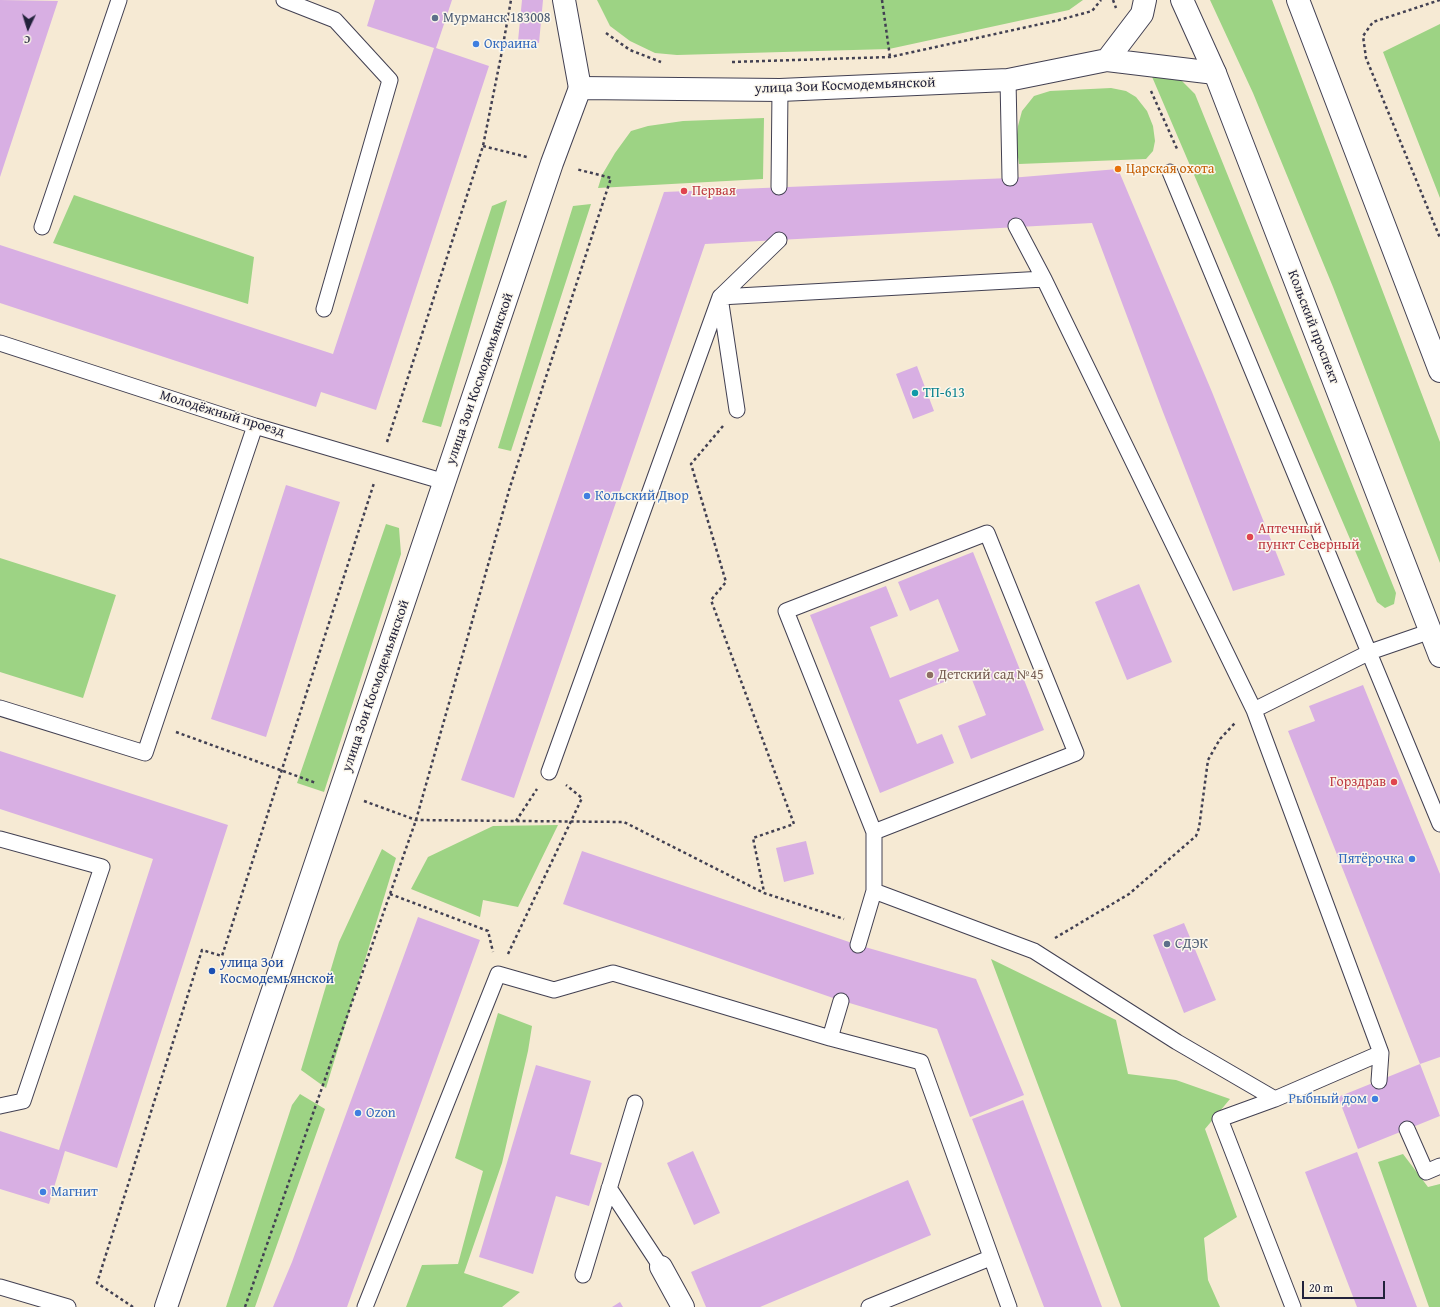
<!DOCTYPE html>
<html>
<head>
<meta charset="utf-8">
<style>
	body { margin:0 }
	#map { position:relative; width:1440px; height:1307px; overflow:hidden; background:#f6ead4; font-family:"Gentium Book Plus",serif }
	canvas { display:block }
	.north { position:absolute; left:8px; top:8px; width:40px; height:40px; -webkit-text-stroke:3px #fbf7ec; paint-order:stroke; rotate:184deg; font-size:11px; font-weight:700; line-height:16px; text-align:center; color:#22223b }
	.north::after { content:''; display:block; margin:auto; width:14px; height:18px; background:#22223b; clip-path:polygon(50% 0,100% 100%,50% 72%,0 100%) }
	.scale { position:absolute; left:1302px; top:1281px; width:83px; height:18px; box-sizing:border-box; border:2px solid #22223b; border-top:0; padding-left:5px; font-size:12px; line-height:14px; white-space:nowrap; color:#22223b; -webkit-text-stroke:3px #fbf7ec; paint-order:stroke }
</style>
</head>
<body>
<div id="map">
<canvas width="1440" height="1307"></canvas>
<div class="north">С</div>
<div class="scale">20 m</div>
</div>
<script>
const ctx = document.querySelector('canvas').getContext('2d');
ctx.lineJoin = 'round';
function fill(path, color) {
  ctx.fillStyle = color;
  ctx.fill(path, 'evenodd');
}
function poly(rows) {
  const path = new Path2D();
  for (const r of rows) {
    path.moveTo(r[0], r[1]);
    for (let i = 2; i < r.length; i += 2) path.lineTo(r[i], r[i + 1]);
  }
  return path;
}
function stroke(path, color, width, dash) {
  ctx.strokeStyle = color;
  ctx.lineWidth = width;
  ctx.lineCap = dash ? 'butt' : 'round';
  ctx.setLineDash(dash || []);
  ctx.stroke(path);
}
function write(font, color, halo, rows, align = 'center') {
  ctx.font = font + ' "Gentium Book Plus",serif';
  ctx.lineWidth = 3;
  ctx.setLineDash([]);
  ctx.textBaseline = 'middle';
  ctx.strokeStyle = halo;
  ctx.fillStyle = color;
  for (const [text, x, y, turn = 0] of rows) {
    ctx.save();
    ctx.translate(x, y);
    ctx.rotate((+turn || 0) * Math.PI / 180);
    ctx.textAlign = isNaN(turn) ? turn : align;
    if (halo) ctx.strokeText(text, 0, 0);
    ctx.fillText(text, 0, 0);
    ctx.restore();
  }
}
const green = poly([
	[597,0,1083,0,1069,10,889,49,677,55,655,53,630,41,610,26],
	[1210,0,1272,0,1440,442,1440,563,1333,287,1253,93],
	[1440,24,1440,198,1383,52],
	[1150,72,1161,73,1182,81,1195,94,1396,593,1394,604,1385,608,1377,602],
	[1111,88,1126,91,1136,97,1147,111,1153,126,1155,141,1153,151,1146,159,1019,164,1016,143,1018,126,1022,111,1034,96,1050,91],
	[764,118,763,179,598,188,602,175,615,153,631,131,648,126,683,121],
	[74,195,254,257,248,304,53,243],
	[507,200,441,427,422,422,492,206],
	[591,204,511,451,498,448,573,206],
	[386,524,399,528,401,554,324,792,297,783],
	[0,558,116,595,83,698,0,672],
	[558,825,518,907,483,900,480,917,411,889,428,857,493,826],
	[382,849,396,858,326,1088,301,1070,339,942],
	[991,959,1116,1020,1128,1074,1176,1080,1230,1099,1205,1129,1237,1217,1204,1238,1208,1280,1220,1307,1121,1307],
	[498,1013,532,1026,528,1051,502,1163,464,1273,520,1292,502,1307,406,1307,422,1265,458,1264,483,1171,455,1158],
	[300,1094,325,1109,255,1307,226,1307,292,1105],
	[1403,1154,1428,1187,1440,1184,1440,1307,1429,1307,1378,1162]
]);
const building = poly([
	[0,0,58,1,0,177],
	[375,0,452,0,436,48,489,66,376,410,321,392,316,407,0,303,0,245,333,354,434,48,367,26],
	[522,0,543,0,539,43,518,41],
	[1118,169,1212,392,1285,575,1233,591,1163,412,1092,223,705,244,514,798,461,780,664,192,1010,178],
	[917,366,934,411,913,419,896,374],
	[286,485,340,502,266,737,211,719],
	[973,552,1044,730,971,759,958,726,986,715,969,672,899,700,917,744,942,734,954,763,880,793,810,615,886,586,898,616,870,627,890,678,959,651,938,599,910,611,898,582],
	[1139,584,1172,662,1127,680,1095,602],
	[1363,685,1440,874,1440,1057,1420,1064,1440,1116,1358,1149,1338,1097,1420,1064,1288,731,1315,721,1309,706],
	[0,751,228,825,117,1168,65,1151,49,1204,0,1189,0,1131,59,1150,153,859,0,809],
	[806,841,814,874,784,882,776,848],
	[582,851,858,945,976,979,1024,1095,970,1117,937,1029,836,999,563,904],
	[418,917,480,940,347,1307,273,1307,292,1262],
	[1184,923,1216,1000,1184,1013,1153,935],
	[536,1065,591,1081,570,1154,602,1163,589,1206,556,1196,533,1274,479,1257],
	[1023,1100,1102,1307,1044,1307,972,1119],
	[693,1151,720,1213,694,1225,667,1163],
	[1357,1152,1417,1307,1357,1307,1305,1172],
	[908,1180,931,1235,760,1307,706,1307,691,1272],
	[620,1302,623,1307,612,1307]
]);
const path = poly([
	[882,0,890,57],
	[1113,0,1116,8],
	[1440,0,1373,22,1363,36,1366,58,1440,238],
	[606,33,630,50,661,62],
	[732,62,890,57,1059,20,1092,11,1101,0],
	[1151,91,1178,151],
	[483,146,527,157],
	[723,426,691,464,726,582,711,600,794,824,753,838,764,892],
	[387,442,483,146,502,51,511,0],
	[176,732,316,783],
	[364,801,416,820,624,822,764,893,844,919],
	[516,821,537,789],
	[390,894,488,931,493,952],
	[1055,938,1129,894,1196,836,1199,828,1208,760,1220,739,1235,723],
	[508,954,582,798,566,785],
	[133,1307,97,1283,202,950,222,956,374,483],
	[245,1307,416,820,510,487,611,178,576,169]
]);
const service = poly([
	[284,0,335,20,390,80,324,309],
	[1008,80,1010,178],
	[1170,172,1440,824],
	[779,187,780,90],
	[42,227,119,0],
	[1044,279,1254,710,1370,652,1431,631],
	[0,343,255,426,445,482],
	[737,410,720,297,779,240],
	[0,708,145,753,255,426],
	[1254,710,1381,1053,1275,1099],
	[549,772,720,297,1044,279,1016,226],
	[0,839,102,867,23,1101,0,1106],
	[874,891,874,832,1076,753,987,533,786,611,874,832],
	[858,945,874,891,1034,951,1177,1042,1275,1099,1220,1119,1293,1307],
	[830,1038,921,1062,1009,1307],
	[1379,1081,1381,1053],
	[1407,1129,1426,1172,1440,1166],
	[609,1188,661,1267],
	[583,1275,635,1103],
	[0,1287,68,1307],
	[365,1307,498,974,554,990,613,973,830,1038,841,1001],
	[869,1307,990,1258]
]);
const minor = poly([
	[564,0,580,88],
	[661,1267,683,1307]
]);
const tertiary = poly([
	[1107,60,1142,14,1145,0],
	[166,1307,552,163,580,88,780,90,1008,80,1107,60,1215,73]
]);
const primary = poly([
	[1182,0,1215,73,1440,656],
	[1298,0,1440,371]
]);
const markers = [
	[435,18,4,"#5c6f8a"],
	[476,44,4,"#3f7fe0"],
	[1118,169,4,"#e8710a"],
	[684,191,4,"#e0444e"],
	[915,393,4,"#0f9aa8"],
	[587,496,4,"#3f7fe0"],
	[1250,537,4,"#e0444e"],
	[930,675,4,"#8d6e63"],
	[1394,782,4,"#e0444e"],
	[1412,859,4,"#3f7fe0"],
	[1167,944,4,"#5c6f8a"],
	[212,971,4,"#1a4fb4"],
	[1375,1099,4,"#3f7fe0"],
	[358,1113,4,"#3f7fe0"],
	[43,1192,4,"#3f7fe0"]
];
const serviceNames = [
	["Мурманск 183008",443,18],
	["СДЭК",1175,944]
];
const shopNames = [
	["Окраина",484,44],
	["Кольский Двор",595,496],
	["Пятёрочка",1404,859,"right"],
	["Рыбный дом",1367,1099,"right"],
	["Ozon",366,1113],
	["Магнит",51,1192]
];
const streetNames = [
	["улица Зои Космодемьянской",845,86,-2],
	["Кольский проспект",1313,327,69],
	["улица Зои Космодемьянской",480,379,-71],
	["Молодёжный проезд",222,414,17],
	["улица Зои Космодемьянской",376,686,-71]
];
const foodNames = [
	["Царская охота",1126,169]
];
const healthNames = [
	["Первая",692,191],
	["Аптечный",1258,529],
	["пункт Северный",1258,545],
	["Горздрав",1386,782,"right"]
];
const cultureNames = [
	["ТП-613",923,393]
];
const educationNames = [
	["Детский сад №45",938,675]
];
const transitNames = [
	["улица Зои",220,963],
	["Космодемьянской",220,979]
];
fill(green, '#9dd384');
fill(building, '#d8afe3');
stroke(service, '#424052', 17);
stroke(minor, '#424052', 24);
stroke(tertiary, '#424052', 24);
stroke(primary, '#424052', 24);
stroke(path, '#424052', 2.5, [3, 3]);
stroke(service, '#fff', 15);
stroke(minor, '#fff', 22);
stroke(tertiary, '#fff', 22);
stroke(primary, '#fff', 22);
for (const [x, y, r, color] of markers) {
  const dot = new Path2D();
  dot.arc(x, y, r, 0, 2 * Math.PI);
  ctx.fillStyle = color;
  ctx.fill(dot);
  stroke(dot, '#fbf7ec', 1.5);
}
write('14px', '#4e5e75', '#fbf7ec', serviceNames, 'left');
write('14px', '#366cbe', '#fbf7ec', shopNames, 'left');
write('14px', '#22223b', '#fbf7ec', streetNames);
write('14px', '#c56008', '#fbf7ec', foodNames, 'left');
write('14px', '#be3a42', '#fbf7ec', healthNames, 'left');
write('14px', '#0d838f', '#fbf7ec', cultureNames, 'left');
write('14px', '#785e54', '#fbf7ec', educationNames, 'left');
write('14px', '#164399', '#fbf7ec', transitNames, 'left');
</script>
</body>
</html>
